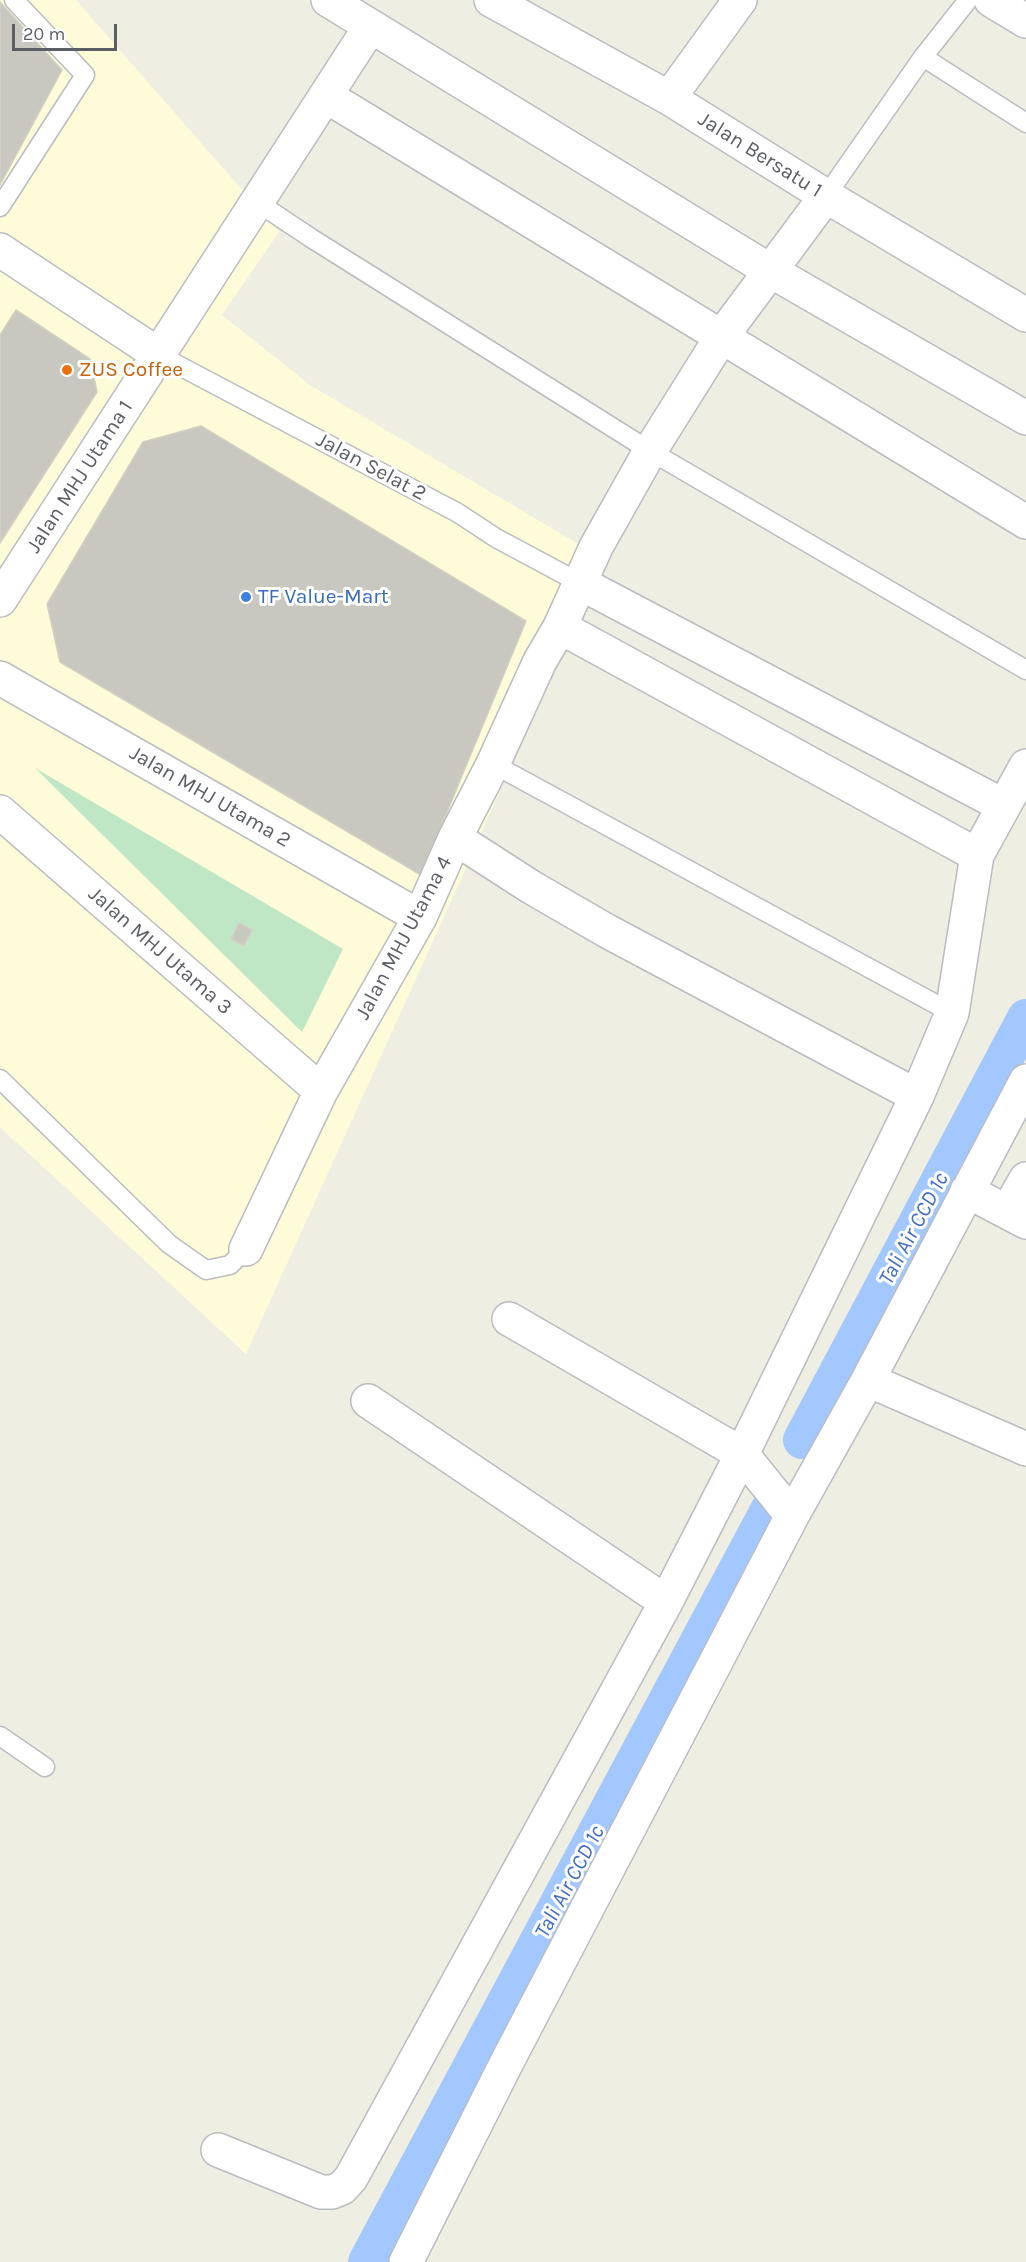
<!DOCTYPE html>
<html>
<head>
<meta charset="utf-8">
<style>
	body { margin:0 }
	#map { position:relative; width:1026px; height:2262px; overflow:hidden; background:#eeeee3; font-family:Karla,sans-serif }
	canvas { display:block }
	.scale { position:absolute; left:12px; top:24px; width:105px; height:27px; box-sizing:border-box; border:3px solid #5b5e64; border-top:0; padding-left:8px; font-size:18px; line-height:21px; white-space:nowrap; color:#5b5e64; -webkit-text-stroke:4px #fff; paint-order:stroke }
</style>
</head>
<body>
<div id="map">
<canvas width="1026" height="2262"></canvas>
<div class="scale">20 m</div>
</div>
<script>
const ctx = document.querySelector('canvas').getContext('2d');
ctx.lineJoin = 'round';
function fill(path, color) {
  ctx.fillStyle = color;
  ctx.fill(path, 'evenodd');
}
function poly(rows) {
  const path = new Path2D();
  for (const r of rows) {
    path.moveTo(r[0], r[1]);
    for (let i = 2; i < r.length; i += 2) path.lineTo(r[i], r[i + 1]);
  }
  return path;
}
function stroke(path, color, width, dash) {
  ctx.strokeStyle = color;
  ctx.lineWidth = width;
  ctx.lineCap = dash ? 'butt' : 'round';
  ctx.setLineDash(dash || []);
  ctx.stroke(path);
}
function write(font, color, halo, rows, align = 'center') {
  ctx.font = font + ' Karla,sans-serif';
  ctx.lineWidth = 6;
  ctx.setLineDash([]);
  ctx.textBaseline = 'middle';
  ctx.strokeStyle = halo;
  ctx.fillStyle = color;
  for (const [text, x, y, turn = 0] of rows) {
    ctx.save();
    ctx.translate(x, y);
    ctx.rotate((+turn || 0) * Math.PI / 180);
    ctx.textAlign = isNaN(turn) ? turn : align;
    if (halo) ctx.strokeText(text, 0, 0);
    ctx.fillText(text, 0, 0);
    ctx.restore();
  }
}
const commercial = poly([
	[0,0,76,0,279,232,222,315,310,385,602,558,463,875,246,1354,0,1127]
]);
const green = poly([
	[35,768,343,949,302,1032]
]);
const canal = poly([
	[802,1440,1026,1018],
	[367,2262,773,1503]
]);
const building = poly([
	[0,2,62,70,0,185,0,2],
	[16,310,90,359,97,392,0,543,0,335,16,310],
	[201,426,526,621,421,875,60,662,47,604,143,442,201,426],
	[239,923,252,930,244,946,231,939,239,923]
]);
const service = poly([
	[923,57,1026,123],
	[826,196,923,57,968,0],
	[257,202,311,238,650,451,1026,670],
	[0,207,85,75,14,0],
	[159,355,458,513,496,538,580,583],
	[493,764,952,1013],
	[0,1079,169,1244,206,1270,230,1265,246,1249],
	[0,1736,45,1767]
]);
const minor = poly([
	[328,0,769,270,1026,418],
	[491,0,669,98,826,196,1026,315],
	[991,0,1026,21],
	[326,96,1026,522],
	[669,98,740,0],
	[0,250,159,355],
	[580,583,1004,806],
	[0,600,370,27],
	[560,627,977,855],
	[0,678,420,917],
	[0,812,321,1091],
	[455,838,531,887,607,931,917,1096],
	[967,1191,1026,1222],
	[1007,1212,1026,1179],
	[246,1249,321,1091,420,917,455,838,493,764,540,661,560,627,596,547,650,451,722,336,826,196],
	[509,1319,742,1454,792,1516],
	[868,1380,1026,1449],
	[368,1401,666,1602],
	[218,2150,321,2192,332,2192,342,2188,351,2178,666,1602,742,1454,917,1096,952,1013,977,855,1026,766],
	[406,2262,508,2060,792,1516,868,1380,1026,1081]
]);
const markers = [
	[67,370,6,"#e8710a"],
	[246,597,6,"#3f7fe0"]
];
const streetNames = [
	["Jalan Bersatu 1",760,155,32],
	["Jalan Selat 2",371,467,28],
	["Jalan MHJ Utama 1",80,477,-57],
	["Jalan MHJ Utama 2",210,797,30],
	["Jalan MHJ Utama 4",404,938,-62],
	["Jalan MHJ Utama 3",160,951,41]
];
const foodNames = [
	["ZUS Coffee",79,370]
];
const shopNames = [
	["TF Value-Mart",258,597]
];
const waterNames = [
	["Tali Air CCD 1c",914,1229,-62],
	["Tali Air CCD 1c",570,1882,-62]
];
fill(commercial, '#fefcd8');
fill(green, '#bfe6c5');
stroke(canal, '#a2c8ff', 38);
fill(building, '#c9c8c0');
stroke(building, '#d3d0c1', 1.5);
stroke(service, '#bbbcc2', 21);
stroke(minor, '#bbbcc2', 36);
stroke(service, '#fff', 18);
stroke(minor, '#fff', 33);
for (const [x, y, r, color] of markers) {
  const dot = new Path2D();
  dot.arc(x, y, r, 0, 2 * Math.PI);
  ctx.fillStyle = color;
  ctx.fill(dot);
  stroke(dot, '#fff', 2);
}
write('21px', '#5b5e64', '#fff', streetNames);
write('21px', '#c56008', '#fff', foodNames, 'left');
write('21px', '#366cbe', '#fff', shopNames, 'left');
write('italic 22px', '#426dc5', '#fff', waterNames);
</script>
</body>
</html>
